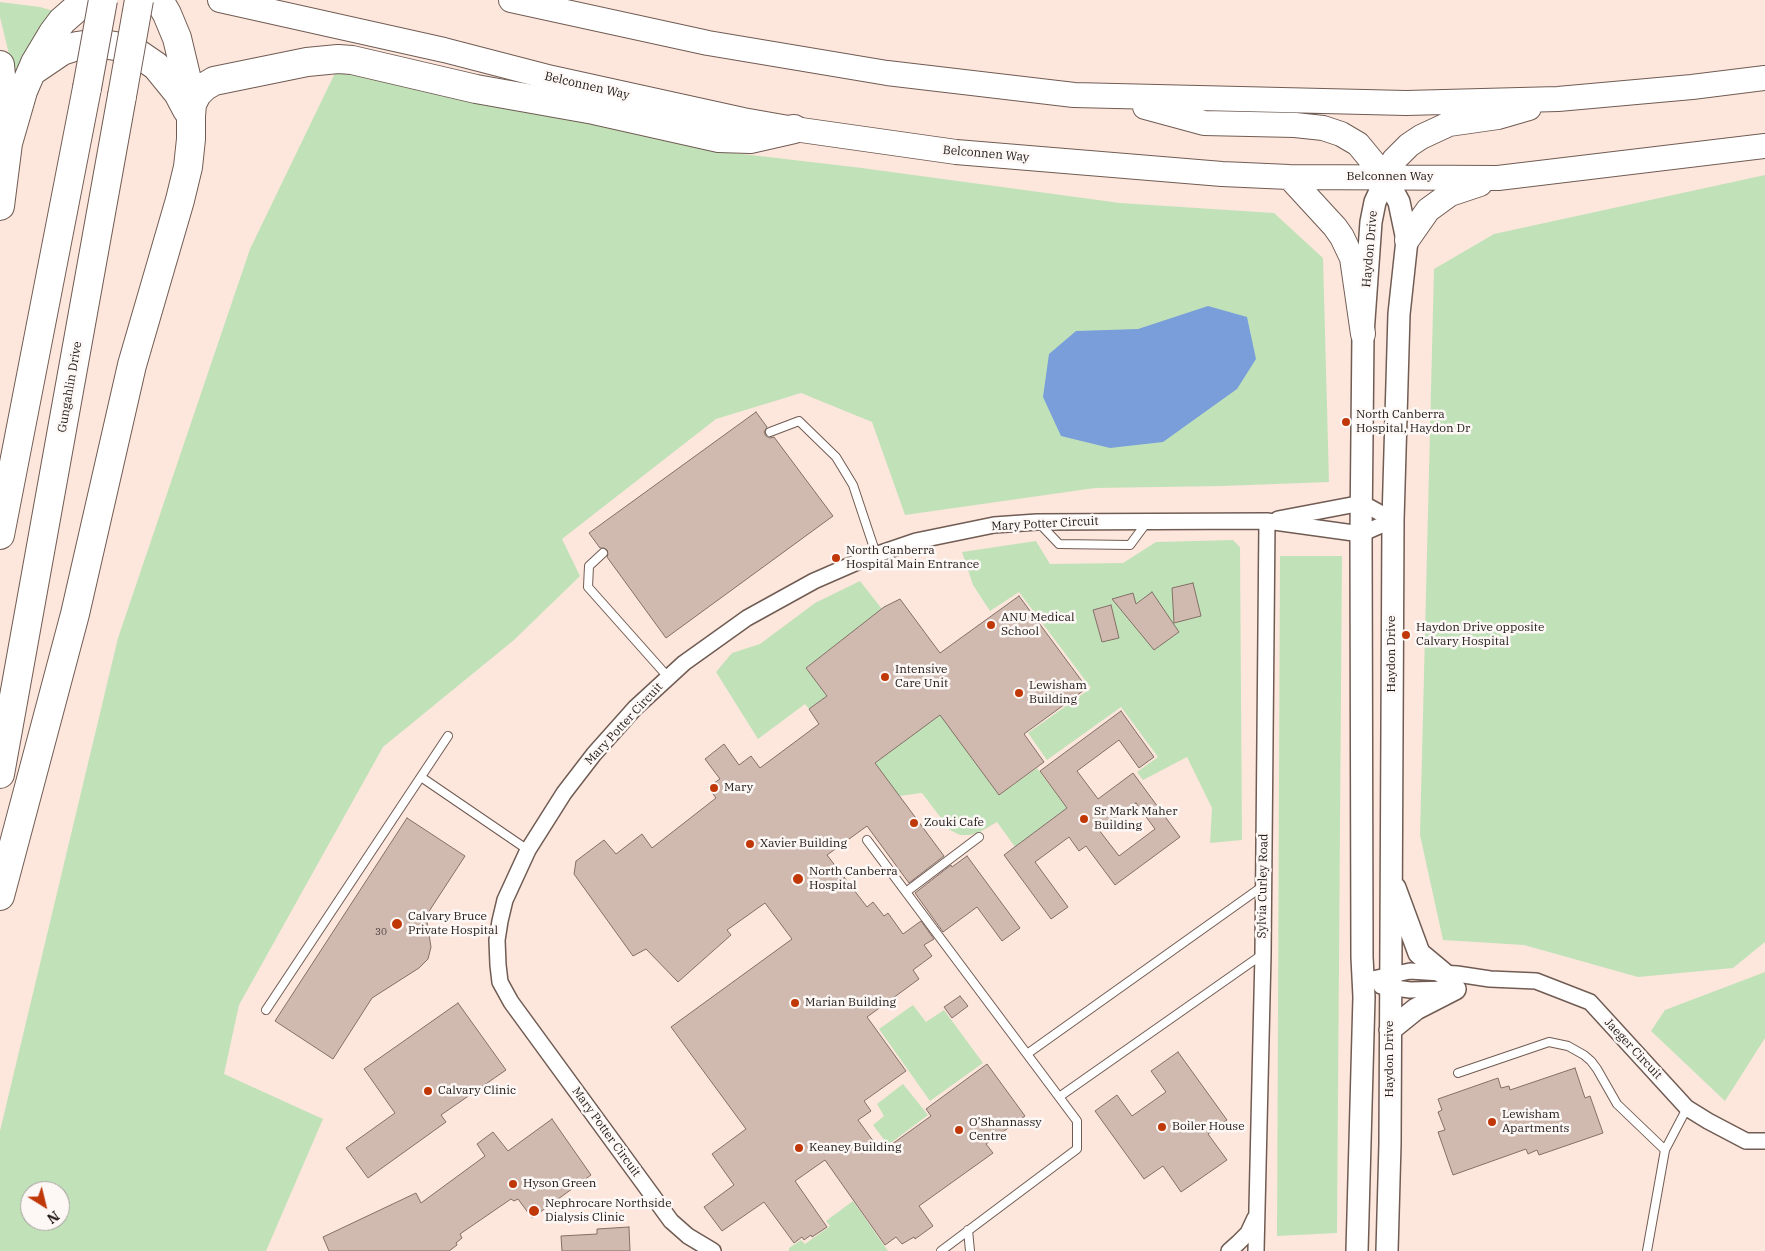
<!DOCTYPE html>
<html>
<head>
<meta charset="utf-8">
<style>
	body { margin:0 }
	#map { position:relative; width:1765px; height:1251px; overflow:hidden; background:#fde6dc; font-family:"IBM Plex Serif",serif }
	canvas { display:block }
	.north { position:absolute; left:20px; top:1181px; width:50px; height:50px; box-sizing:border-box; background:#fdf8f6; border:1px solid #a59f9c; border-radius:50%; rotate:144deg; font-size:14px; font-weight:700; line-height:20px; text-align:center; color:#211916 }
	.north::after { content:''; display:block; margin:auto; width:18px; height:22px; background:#c03708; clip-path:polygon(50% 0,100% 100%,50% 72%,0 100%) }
</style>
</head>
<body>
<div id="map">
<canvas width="1765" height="1251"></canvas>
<div class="north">N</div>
</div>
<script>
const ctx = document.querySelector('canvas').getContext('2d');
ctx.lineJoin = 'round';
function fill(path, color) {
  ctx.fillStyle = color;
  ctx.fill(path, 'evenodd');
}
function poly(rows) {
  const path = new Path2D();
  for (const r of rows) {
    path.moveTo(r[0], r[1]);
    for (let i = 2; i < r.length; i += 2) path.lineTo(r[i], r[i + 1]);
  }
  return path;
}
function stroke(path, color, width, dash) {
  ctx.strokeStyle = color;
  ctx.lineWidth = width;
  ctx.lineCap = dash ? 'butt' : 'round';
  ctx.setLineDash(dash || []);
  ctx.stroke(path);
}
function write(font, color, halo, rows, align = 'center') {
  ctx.font = font + ' "IBM Plex Serif",serif';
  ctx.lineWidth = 5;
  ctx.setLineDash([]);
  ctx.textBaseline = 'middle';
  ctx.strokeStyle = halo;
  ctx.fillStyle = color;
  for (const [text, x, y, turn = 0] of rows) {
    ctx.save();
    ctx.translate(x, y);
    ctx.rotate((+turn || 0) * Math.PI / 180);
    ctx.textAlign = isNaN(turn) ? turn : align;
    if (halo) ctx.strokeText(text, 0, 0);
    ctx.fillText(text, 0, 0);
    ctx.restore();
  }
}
const green = poly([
	[0,2,40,7,57,12,19,75,14,75,0,17],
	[337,69,717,151,862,168,1120,203,1274,213,1323,258,1329,482,1223,486,1095,488,905,515,872,422,801,393,716,419,562,539,580,576,514,640,383,747,239,1005,224,1074,323,1119,266,1251,0,1251,0,1131,118,638,250,249],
	[30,1191,60,1191,60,1221,30,1221],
	[1765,175,1765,942,1733,968,1638,977,1524,945,1443,940,1420,835,1434,269,1494,234],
	[1233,540,1240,547,1242,840,1210,843,1212,808,1187,757,1143,780,1137,772,1158,757,1121,707,1047,760,1028,733,1091,688,1019,592,990,611,973,585,962,552,1036,541,1050,564,1123,563,1156,542],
	[1280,556,1342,556,1337,1233,1277,1236],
	[860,581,882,609,806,668,827,696,809,709,805,704,758,739,716,672,732,653,760,644,815,603],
	[963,697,953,732,999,795,1037,768,1067,808,1015,847,997,822,980,832,970,835,960,835,950,830,922,793,899,796,875,763],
	[1765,972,1765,1038,1725,1101,1651,1031,1665,1010],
	[913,1005,926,1022,944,1010,983,1063,930,1101,879,1029],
	[903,1084,928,1115,888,1145,873,1125,884,1116,877,1104],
	[853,1201,888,1251,789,1251,789,1248,801,1240,805,1244,830,1226,826,1221]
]);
const water = poly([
	[1208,306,1247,317,1256,359,1237,389,1163,442,1110,448,1061,436,1043,397,1049,354,1076,331,1138,329]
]);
const building = poly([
	[756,412,767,427,764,432,766,436,770,438,774,437,833,516,666,638,607,557,608,554,607,550,604,548,600,548,589,533,756,412],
	[1193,583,1201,616,1174,623,1172,588,1193,583],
	[1152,592,1179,632,1154,650,1112,599,1133,593,1136,604,1152,592],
	[1019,596,1087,688,1024,734,1044,762,999,795,940,715,875,763,944,856,909,883,867,826,827,855,867,907,873,902,884,916,888,913,903,934,921,921,934,939,924,945,932,956,913,970,919,979,867,1017,906,1071,864,1101,871,1111,858,1120,881,1152,931,1116,926,1109,987,1064,1025,1116,986,1144,993,1153,919,1206,933,1226,915,1239,914,1237,902,1244,896,1237,885,1245,825,1160,795,1181,827,1227,812,1237,811,1235,804,1240,802,1237,794,1243,764,1202,722,1231,704,1207,734,1185,712,1154,746,1129,671,1027,792,939,765,903,727,930,731,935,678,982,646,949,633,956,574,874,576,861,604,840,616,854,642,834,652,848,716,798,708,787,720,779,705,759,724,744,739,765,751,756,760,768,819,724,809,709,827,696,806,668,884,607,900,599,940,653,1019,596],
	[1111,605,1119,638,1102,642,1093,610,1111,605],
	[1121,711,1154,757,1139,768,1119,740,1077,771,1098,799,1133,773,1180,837,1115,885,1086,846,1079,851,1069,837,1035,862,1068,907,1051,919,1004,855,1067,808,1040,771,1121,711],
	[1136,803,1155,829,1119,856,1099,830,1136,803],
	[407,818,465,856,426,916,431,947,428,959,419,968,372,998,333,1059,275,1021,407,818],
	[967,856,1020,928,1002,941,977,907,943,932,915,893,951,865,952,867,967,856],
	[960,996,968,1006,952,1018,944,1007,960,996],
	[458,1003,506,1070,441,1115,446,1122,368,1178,346,1148,395,1113,364,1069,458,1003],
	[1178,1052,1227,1120,1208,1134,1227,1160,1181,1192,1163,1166,1144,1179,1095,1111,1117,1095,1132,1116,1166,1092,1151,1071,1178,1052],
	[1575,1068,1585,1098,1590,1096,1603,1133,1539,1155,1537,1150,1528,1154,1526,1149,1453,1175,1438,1132,1445,1130,1438,1112,1442,1110,1438,1099,1498,1078,1501,1088,1509,1086,1510,1090,1575,1068],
	[552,1119,591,1175,532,1218,518,1199,514,1201,511,1199,460,1234,462,1238,456,1243,457,1245,449,1251,329,1251,323,1237,416,1193,421,1203,485,1156,477,1144,493,1132,508,1151,552,1119],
	[629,1227,630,1251,562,1251,561,1236,597,1234,597,1229,629,1227]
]);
const service = poly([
	[770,432,799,421,836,457,853,485,876,554],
	[1039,523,1059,544,1130,545,1147,522],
	[603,553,589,566,588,587,668,677],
	[421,777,528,850],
	[867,840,1077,1121,1077,1149,941,1251],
	[906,892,979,837],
	[266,1010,448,736],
	[1027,1054,1263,886],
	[1458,1073,1549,1042,1568,1046,1584,1055,1591,1061,1597,1069,1617,1104,1665,1150],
	[1059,1097,1263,954],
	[968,1230,970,1251],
	[1647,1251,1665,1150,1687,1108]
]);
const minor = poly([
	[1278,519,1362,503,1393,520],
	[1363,981,1410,971,1457,974,1490,979,1536,981,1590,1002,1687,1108,1708,1121,1746,1141,1765,1141],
	[1381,986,1410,990,1450,989],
	[713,1251,688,1236,671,1221,511,1002,500,982,498,965,497,940,500,921,505,900,528,850,564,793,594,754,635,708,684,663,747,618,814,581,869,557,916,541,994,525,1037,522,1267,521,1361,534,1393,520],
	[1229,1251,1238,1243,1248,1233,1255,1218],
	[1256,1251,1263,954,1267,521]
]);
const secondary = poly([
	[1386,178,1399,202,1407,240,1399,314,1393,520,1390,1144,1387,1251],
	[1395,888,1419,953,1443,973],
	[1390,1030,1416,1009,1455,989],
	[1357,1251,1364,997,1362,957,1361,534,1363,334,1371,222,1375,202,1386,178]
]);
const primary = poly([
	[220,0,444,50,552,78,743,120,794,129,956,152,1222,174,1289,177,1498,178,1765,146],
	[511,0,708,43,887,73,1074,95,1406,103,1558,99,1692,87,1765,78],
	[1145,107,1204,123,1295,125,1323,128,1341,134,1358,144,1386,178],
	[1289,177,1335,227,1342,237,1352,258,1363,334],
	[1386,178,1394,160,1409,145,1421,137,1449,124,1498,117,1529,108],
	[1407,240,1428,210,1450,194,1480,184]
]);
const motorway = poly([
	[0,65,6,129],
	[34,70,62,51,77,46,97,43,121,47,137,53,156,66,178,93,187,110],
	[191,116,192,104,197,94,204,87,214,81,307,62,338,59,352,60,476,89,594,110,719,138,750,139,794,129],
	[0,206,8,143,23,91,35,63,53,33,62,21,86,0],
	[0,535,87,88],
	[0,774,122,96],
	[0,896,75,614,132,365,180,200,188,167,191,139,191,116,188,84,177,38,167,14,159,0]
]);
const motorwayBridge = poly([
	[87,88,103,0],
	[122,96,139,0]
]);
const markers = [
	[1346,422,5,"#c03708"],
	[836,558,5,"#c03708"],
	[991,625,5,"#c03708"],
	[1406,635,5,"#c03708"],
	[885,677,5,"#c03708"],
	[1019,693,5,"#c03708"],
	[714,788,5,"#c03708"],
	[1084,819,5,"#c03708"],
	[914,823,5,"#c03708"],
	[750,844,5,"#c03708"],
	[798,879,6,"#c03708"],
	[397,924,6,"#c03708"],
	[795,1003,5,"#c03708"],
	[428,1091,5,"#c03708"],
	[1492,1122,5,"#c03708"],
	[1162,1127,5,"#c03708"],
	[959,1130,5,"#c03708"],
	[799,1148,5,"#c03708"],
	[513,1184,5,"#c03708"],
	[534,1211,6,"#c03708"]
];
const numberNames = [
	["30",381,932]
];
const streetNames = [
	["Belconnen Way",587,86,13],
	["Belconnen Way",986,154,5],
	["Belconnen Way",1390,177],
	["Haydon Drive",1370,249,-85],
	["Gungahlin Drive",70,387,-80],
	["Mary Potter Circuit",1045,524,-3],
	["Haydon Drive",1392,654,-90],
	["Mary Potter Circuit",624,724,-47],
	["Sylvia Curley Road",1263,886,-89],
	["Jaeger Circuit",1633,1049,47],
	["Haydon Drive",1390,1059,-90],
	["Mary Potter Circuit",606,1132,54]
];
const poiNames = [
	["North Canberra",1356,415],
	["Hospital, Haydon Dr",1356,429],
	["North Canberra",846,551],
	["Hospital Main Entrance",846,565],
	["ANU Medical",1001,618],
	["School",1001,632],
	["Haydon Drive opposite",1416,628],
	["Calvary Hospital",1416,642],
	["Intensive",895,670],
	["Care Unit",895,684],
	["Lewisham",1029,686],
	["Building",1029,700],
	["Mary",724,788],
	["Sr Mark Maher",1094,812],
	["Building",1094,826],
	["Zouki Cafe",924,823],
	["Xavier Building",760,844],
	["North Canberra",809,872],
	["Hospital",809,886],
	["Calvary Bruce",408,917],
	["Private Hospital",408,931],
	["Marian Building",805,1003],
	["Calvary Clinic",438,1091],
	["Lewisham",1502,1115],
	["Apartments",1502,1129],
	["O’Shannassy",969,1123],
	["Centre",969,1137],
	["Boiler House",1172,1127],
	["Keaney Building",809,1148],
	["Hyson Green",523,1184],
	["Nephrocare Northside",545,1204],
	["Dialysis Clinic",545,1218]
];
fill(green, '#c1e2b9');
fill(water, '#7a9eda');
fill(building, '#d0bab0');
stroke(building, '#836f66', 1);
stroke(service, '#705c53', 10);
stroke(minor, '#705c53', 18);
stroke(secondary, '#705c53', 24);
stroke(primary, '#705c53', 26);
stroke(motorway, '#705c53', 30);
stroke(service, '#fff', 8);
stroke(minor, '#fff', 15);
stroke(secondary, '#fff', 21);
stroke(primary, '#fff', 24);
stroke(motorway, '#fff', 28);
stroke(motorwayBridge, '#705c53', 30, []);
stroke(motorwayBridge, '#fff', 28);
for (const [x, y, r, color] of markers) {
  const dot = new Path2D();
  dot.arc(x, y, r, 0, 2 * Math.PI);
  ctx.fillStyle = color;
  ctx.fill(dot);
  stroke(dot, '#fdf8f6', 2);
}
write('10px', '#4d413c', null, numberNames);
write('12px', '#211916', '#fdf8f6', streetNames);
write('12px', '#211916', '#fdf8f6', poiNames, 'left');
</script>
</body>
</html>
